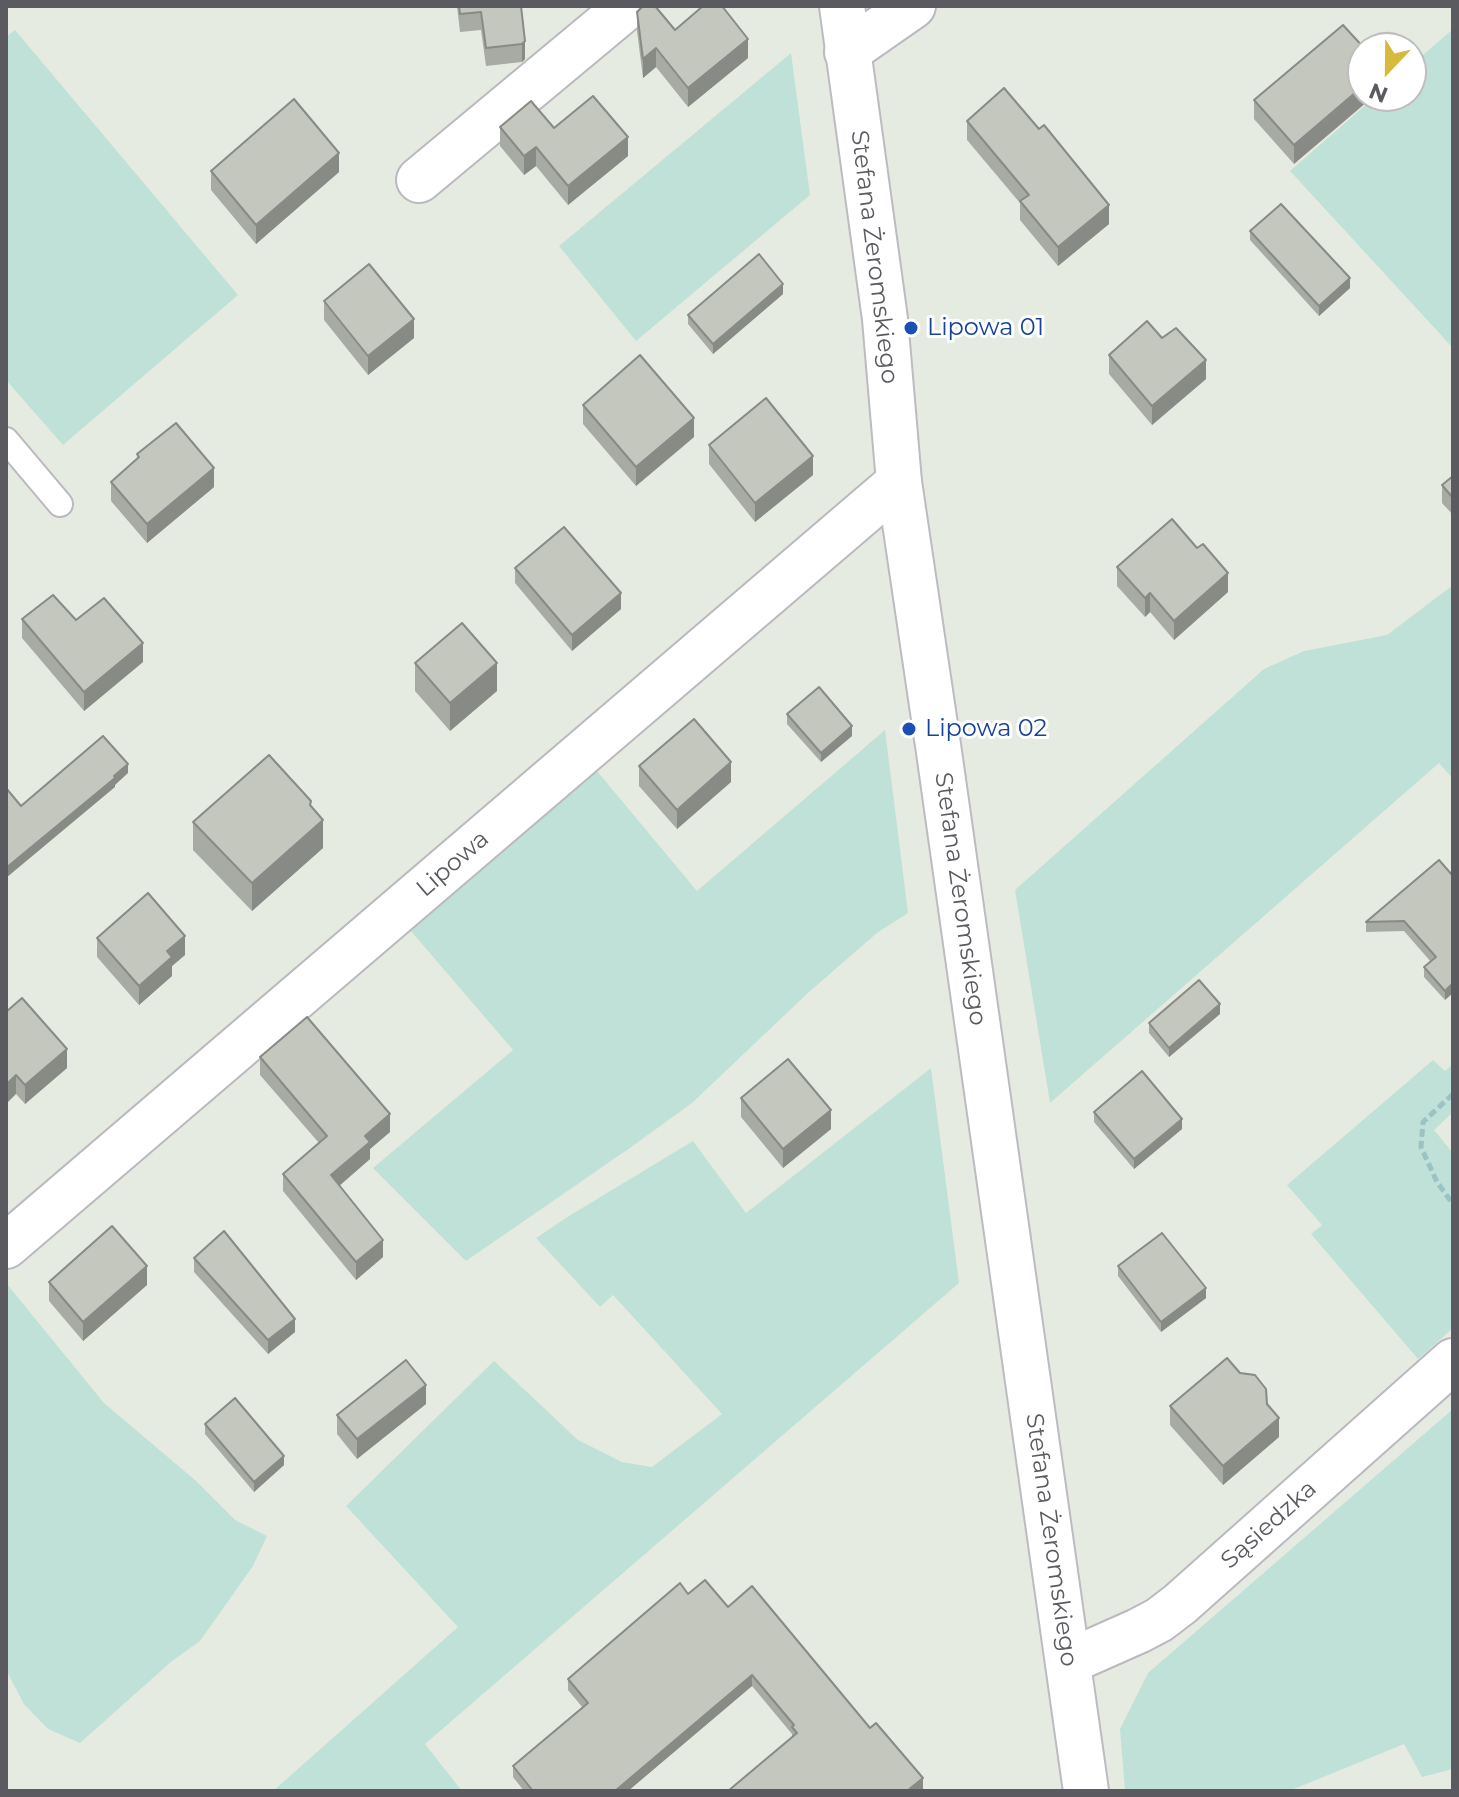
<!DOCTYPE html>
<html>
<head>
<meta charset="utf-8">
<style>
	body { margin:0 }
	#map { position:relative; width:1459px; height:1797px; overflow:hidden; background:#e6ebe1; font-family:Montserrat,sans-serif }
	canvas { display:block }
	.frame { position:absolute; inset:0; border:8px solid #5c5a61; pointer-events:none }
	.north { position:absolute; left:1347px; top:32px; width:80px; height:80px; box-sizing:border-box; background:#fff; border:2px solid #bebdc0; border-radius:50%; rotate:202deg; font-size:22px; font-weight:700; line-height:32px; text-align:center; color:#5c5a61 }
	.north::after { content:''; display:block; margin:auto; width:28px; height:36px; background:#d7ba3c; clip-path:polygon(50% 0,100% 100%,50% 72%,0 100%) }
</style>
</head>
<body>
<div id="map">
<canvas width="1459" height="1797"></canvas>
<div class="frame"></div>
<div class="north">N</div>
</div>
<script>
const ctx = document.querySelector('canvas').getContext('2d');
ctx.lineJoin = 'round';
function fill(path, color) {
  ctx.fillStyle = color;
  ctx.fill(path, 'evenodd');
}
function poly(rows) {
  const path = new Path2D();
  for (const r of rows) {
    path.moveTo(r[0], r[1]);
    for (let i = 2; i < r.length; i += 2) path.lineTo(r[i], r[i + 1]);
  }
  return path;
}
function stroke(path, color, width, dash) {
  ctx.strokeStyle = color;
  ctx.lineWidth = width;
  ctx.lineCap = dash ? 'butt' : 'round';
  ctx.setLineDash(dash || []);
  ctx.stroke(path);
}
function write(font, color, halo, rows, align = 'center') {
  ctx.font = font + ' Montserrat,sans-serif';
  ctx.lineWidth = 6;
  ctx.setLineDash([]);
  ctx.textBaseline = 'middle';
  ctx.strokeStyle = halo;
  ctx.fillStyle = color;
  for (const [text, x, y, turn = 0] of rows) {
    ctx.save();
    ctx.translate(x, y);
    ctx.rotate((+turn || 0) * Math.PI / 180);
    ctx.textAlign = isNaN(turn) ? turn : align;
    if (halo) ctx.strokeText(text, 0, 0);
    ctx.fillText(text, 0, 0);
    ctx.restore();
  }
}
const green = poly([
	[1453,29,1453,348,1290,171,1376,96,1411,96,1411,65],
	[15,30,238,295,63,445,6,380,6,37],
	[791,53,810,195,636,341,559,246],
	[1453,585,1453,779,1439,763,1050,1103,1015,890,1264,669,1304,651,1387,635],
	[885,730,908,913,877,933,809,992,692,1103,627,1150,466,1261,373,1168,513,1050,410,930,597,771,697,891],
	[1433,1060,1445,1071,1453,1064,1453,1112,1434,1130,1453,1153,1453,1328,1418,1359,1311,1234,1322,1225,1287,1185],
	[931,1068,959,1283,425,1744,462,1791,273,1791,458,1627,346,1506,494,1361,578,1440,622,1462,652,1467,722,1414,613,1295,600,1307,536,1238,569,1216,693,1141,746,1213],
	[6,1283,104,1403,195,1480,235,1520,267,1536,253,1566,200,1641,172,1661,80,1743,48,1729,24,1704,6,1670],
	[1453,1409,1453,1769,1422,1777,1404,1744,1289,1791,1125,1791,1120,1729,1148,1673]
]);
const path = poly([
	[1453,1094,1423,1122,1421,1147,1437,1182,1453,1204]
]);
const lane = poly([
	[6,440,60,504]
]);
const street = poly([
	[847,52,913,6],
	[419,180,628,6],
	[6,1246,899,482],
	[1068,1662,1138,1631,1159,1620,1180,1604,1453,1361]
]);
const secondary = poly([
	[842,6,885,319,899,482,939,752,1086,1791]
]);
const wall = poly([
	[457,6,521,6,525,59,522,62,486,66,481,30,460,32],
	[637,12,675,30,748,58,688,107,656,67,643,78,637,31],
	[1343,25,1294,164,1254,119,1254,100],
	[967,121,1039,129,1109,224,1058,266,1020,220,1020,203,967,140],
	[500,127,554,128,628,156,568,205,536,166,524,175,500,146],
	[211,171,339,172,256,244,211,190],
	[1250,231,1350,288,1319,316,1250,240],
	[783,294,713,354,688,324,688,315],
	[324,301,414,338,368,375,324,320],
	[1162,338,1206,379,1152,425,1109,374,1109,355],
	[583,405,694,437,636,486,583,424],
	[709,445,813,475,755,522,709,464],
	[137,454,214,487,147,543,111,501,111,482,137,459],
	[1453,476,1453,515,1442,503,1442,485],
	[1117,567,1228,592,1174,640,1150,612,1145,617,1117,586],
	[515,568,621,609,572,651,515,583],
	[22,619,76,620,143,662,84,711,22,638],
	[415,663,497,691,450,731,415,691],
	[787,714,852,736,821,762,787,724],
	[639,766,731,782,677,829,639,786],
	[311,806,323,848,252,911,193,850,193,822],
	[1453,876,1445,1000,1424,977,1424,967,1431,962,1404,931,1366,932,1366,922],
	[97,938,185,955,172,966,172,976,139,1005,97,957],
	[6,1012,67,1068,25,1104,16,1094],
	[1220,1014,1169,1057,1149,1033,1149,1023],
	[260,1057,390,1132,370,1149,370,1159,339,1186,383,1257,356,1280,283,1191,283,1174,319,1143,260,1075],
	[741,1098,831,1129,783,1168,741,1117],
	[1094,1112,1182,1129,1134,1169,1094,1122],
	[194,1258,295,1332,268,1354,194,1272],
	[1118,1266,1206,1298,1161,1332,1118,1276],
	[49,1282,147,1285,83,1341,49,1301],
	[1240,1373,1267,1404,1279,1437,1223,1485,1170,1425,1170,1406],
	[426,1404,357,1459,337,1434,337,1415],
	[205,1424,284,1465,254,1492,205,1434],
	[688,1594,728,1607,870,1728,923,1789,920,1791,728,1791,792,1737,792,1734,752,1686,628,1791,524,1791,513,1777,513,1766,583,1708,568,1690,568,1679]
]);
const shadedWall = poly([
	[748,39,748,58,688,107,688,88],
	[525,41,525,59,522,62,522,44],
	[656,48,656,67,643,78,643,59],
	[1363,86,1363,96,1374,96,1294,164,1294,145],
	[628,137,628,156,568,205,568,186],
	[536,147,536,166,524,175,524,156],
	[339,153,339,172,256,244,256,225],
	[1109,205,1109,224,1058,266,1058,247],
	[1350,278,1350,288,1319,316,1319,306],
	[783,284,783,294,713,354,713,344],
	[414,319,414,338,368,375,368,356],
	[1206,360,1206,379,1152,425,1152,406],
	[694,418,694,437,636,486,636,467],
	[813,456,813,475,755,522,755,503],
	[214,468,214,487,147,543,147,524],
	[1228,573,1228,592,1174,640,1174,621],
	[621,593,621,609,572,651,572,635],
	[1150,593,1150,612,1145,617,1145,598],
	[143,643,143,662,84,711,84,692],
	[497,663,497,691,450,731,450,703],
	[852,726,852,736,821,762,821,753],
	[731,762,731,782,677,829,677,810],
	[128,764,128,773,115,785,115,787,6,878,6,868],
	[311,801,310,831,323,820,323,848,252,911,252,883,310,805],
	[185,936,185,955,172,966,172,976,139,1005,139,986,167,951],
	[1453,983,1453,993,1445,1000,1445,991],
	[1220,1004,1220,1014,1169,1057,1169,1048],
	[67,1049,67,1068,25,1104,25,1085],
	[16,1075,16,1094,6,1104,6,1085],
	[831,1110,831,1129,783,1168,783,1149],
	[390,1114,390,1132,370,1149,370,1159,331,1193,331,1175,365,1136],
	[1182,1119,1182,1129,1134,1169,1134,1159],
	[383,1240,383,1257,356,1280,356,1262],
	[147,1266,147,1285,83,1341,83,1322],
	[1206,1288,1206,1298,1161,1332,1161,1322],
	[295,1319,295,1332,268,1354,268,1340],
	[426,1385,426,1404,357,1459,357,1439],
	[1279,1418,1279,1437,1223,1485,1223,1466],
	[284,1456,284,1465,254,1492,254,1482],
	[752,1675,752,1686,628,1791,615,1791],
	[923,1778,923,1789,920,1791,907,1791]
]);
const building = poly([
	[459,6,521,6,525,41,522,44,486,48,481,12,460,14,459,6],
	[643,6,655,6,675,30,703,6,722,6,748,39,688,88,656,48,643,59,637,12,643,6],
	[1343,25,1364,48,1363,86,1294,145,1254,100,1343,25],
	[1004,88,1039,129,1044,125,1109,205,1058,247,1020,201,1029,195,967,121,1004,88],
	[593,96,628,137,568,186,536,147,524,156,500,127,531,101,554,128,593,96],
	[294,99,339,153,256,225,211,171,294,99],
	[1281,204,1350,278,1319,306,1250,231,1281,204],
	[759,254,783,284,713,344,688,315,759,254],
	[369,264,414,319,368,356,324,301,369,264],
	[1147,321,1162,338,1176,328,1206,360,1152,406,1109,355,1147,321],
	[640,355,694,418,636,467,583,405,640,355],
	[766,398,813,456,755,503,709,445,766,398],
	[176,423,214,468,147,524,111,482,139,457,137,454,176,423],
	[1453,476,1453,498,1442,485,1453,476],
	[1172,519,1197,548,1203,544,1228,573,1174,621,1150,593,1145,598,1117,567,1172,519],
	[564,527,621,593,572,635,515,568,564,527],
	[53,595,76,620,104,598,143,643,84,692,22,619,53,595],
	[462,623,497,663,450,703,415,663,462,623],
	[819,687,852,726,821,753,787,714,819,687],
	[694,719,731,762,677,810,639,766,694,719],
	[103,736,128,764,114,776,115,778,6,868,6,788,21,806,103,736],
	[269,755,311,801,310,805,323,820,252,883,193,822,269,755],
	[1439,860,1453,876,1453,983,1445,991,1424,967,1436,957,1404,921,1366,922,1439,860],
	[148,893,185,936,167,951,172,957,139,986,97,938,148,893],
	[1199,980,1220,1004,1169,1048,1149,1023,1199,980],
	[22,998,67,1049,25,1085,16,1075,6,1085,6,1012,22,998],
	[307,1017,390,1114,365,1136,370,1142,331,1175,383,1240,356,1262,283,1174,327,1136,260,1057,307,1017],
	[788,1059,831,1110,783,1149,741,1098,788,1059],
	[1142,1071,1182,1119,1134,1159,1094,1112,1142,1071],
	[112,1226,147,1266,83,1322,49,1282,112,1226],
	[224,1231,295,1319,268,1340,194,1258,224,1231],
	[1162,1233,1206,1288,1161,1322,1118,1266,1162,1233],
	[1227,1358,1240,1373,1255,1375,1266,1389,1267,1404,1279,1418,1223,1466,1170,1406,1227,1358],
	[406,1360,426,1385,357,1439,337,1415,406,1360],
	[235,1398,284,1456,254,1482,205,1424,235,1398],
	[705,1580,728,1607,752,1586,870,1728,876,1723,923,1778,907,1791,728,1791,797,1733,792,1727,794,1725,752,1675,615,1791,533,1791,513,1766,588,1703,568,1679,680,1583,688,1594,705,1580]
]);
const markers = [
	[911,328,8,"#1a4fb4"],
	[909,729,8,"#1a4fb4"]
];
const streetNames = [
	["Stefana Żeromskiego",874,257,83],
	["Lipowa",453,864,-41],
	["Stefana Żeromskiego",960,899,82],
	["Sąsiedzka",1269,1525,-42],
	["Stefana Żeromskiego",1051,1540,82]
];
const transitNames = [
	["Lipowa 01",927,328],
	["Lipowa 02",925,729]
];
fill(green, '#c0e1d8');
stroke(lane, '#bbb9bf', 28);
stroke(street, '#bbb9bf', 48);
stroke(secondary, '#bdbac1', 48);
stroke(path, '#9bc3c4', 5, [8, 4]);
stroke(lane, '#fff', 24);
stroke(street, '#fff', 44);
stroke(secondary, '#fff', 44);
fill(wall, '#a8aba3');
fill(shadedWall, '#888b85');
fill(building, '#c3c7be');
stroke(building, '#888b85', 2);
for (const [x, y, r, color] of markers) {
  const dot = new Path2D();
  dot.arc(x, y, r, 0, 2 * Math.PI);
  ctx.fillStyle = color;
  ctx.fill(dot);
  stroke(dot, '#fff', 3);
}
write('24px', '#5c5a61', '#fff', streetNames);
write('24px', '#164399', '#fff', transitNames, 'left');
</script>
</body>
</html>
